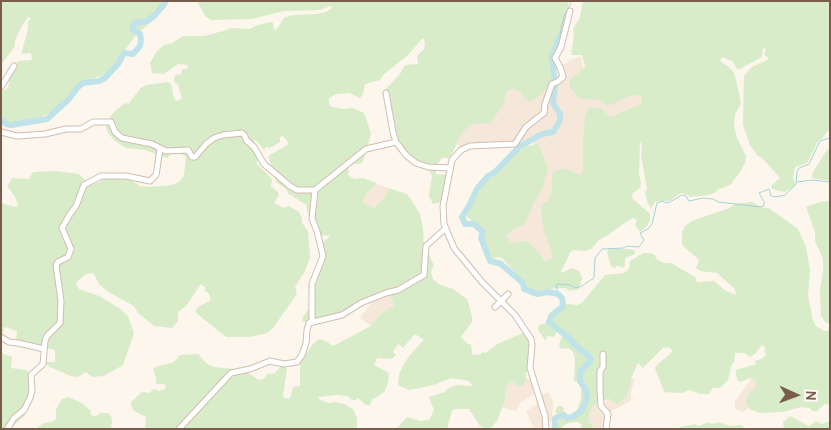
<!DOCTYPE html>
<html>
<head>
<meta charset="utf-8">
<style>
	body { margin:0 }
	#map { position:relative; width:831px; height:430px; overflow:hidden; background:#fdf6ec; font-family:Cabin,sans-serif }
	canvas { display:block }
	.frame { position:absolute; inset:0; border:2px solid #7a5c4d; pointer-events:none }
	.north { position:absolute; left:771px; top:370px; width:50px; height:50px; -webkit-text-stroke:4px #fffaf3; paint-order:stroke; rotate:92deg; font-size:14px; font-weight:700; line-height:20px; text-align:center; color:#7a5c4d }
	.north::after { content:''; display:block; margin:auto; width:18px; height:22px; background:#7a5c4d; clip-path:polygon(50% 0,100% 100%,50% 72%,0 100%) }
</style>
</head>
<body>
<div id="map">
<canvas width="831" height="430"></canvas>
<div class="frame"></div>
<div class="north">N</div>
</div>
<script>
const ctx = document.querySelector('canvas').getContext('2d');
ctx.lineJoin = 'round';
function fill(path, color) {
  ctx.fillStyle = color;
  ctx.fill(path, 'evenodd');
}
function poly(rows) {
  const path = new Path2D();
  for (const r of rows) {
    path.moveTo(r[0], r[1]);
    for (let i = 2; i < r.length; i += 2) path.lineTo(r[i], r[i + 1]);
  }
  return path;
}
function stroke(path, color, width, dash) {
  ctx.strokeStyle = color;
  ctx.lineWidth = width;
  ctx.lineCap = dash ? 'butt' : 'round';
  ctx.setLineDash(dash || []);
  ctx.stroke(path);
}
const residential = poly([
	[581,57,586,85,643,90,648,103,586,166,549,269,497,252,537,153,532,140,515,146,494,148,461,148,456,143,466,122,505,85,545,86,559,75,561,66,572,59],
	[377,184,389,188,385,197,374,208,362,202,367,193],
	[388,291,394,305,380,314,371,326,360,318,372,302,372,295],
	[503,366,513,376,531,379,537,392,520,403,516,411,503,408,500,401],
	[753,376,759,380,750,406,744,412,735,409,735,402],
	[629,378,635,380,631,392,631,401,606,414,604,429,583,429,590,402,602,403,624,392],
	[548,392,553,401,552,421,548,421,547,429,534,429,526,411,536,405,541,395]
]);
const green = poly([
	[1,1,165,1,165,6,158,16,136,35,111,69,103,75,85,81,52,112,39,118,10,123,5,122,2,116,1,92,8,88,10,75,18,61,32,60,31,53,21,54,28,29,28,22,31,18,28,17,22,26,15,40,15,46,1,65],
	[197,1,569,1,560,38,552,54,553,82,537,98,530,102,517,90,512,89,506,92,504,104,490,123,471,124,462,133,450,158,442,158,436,166,436,174,448,175,442,202,433,204,429,196,432,176,427,166,407,154,401,147,389,120,382,93,400,74,405,65,418,64,417,56,424,49,425,45,424,39,422,39,408,55,383,75,380,80,365,84,363,94,360,98,349,93,337,94,329,98,329,101,330,106,342,109,352,108,364,113,371,133,368,146,363,161,360,164,354,164,349,167,348,175,354,179,363,178,374,182,377,184,367,193,362,202,374,208,385,197,389,188,407,194,410,198,420,214,423,228,424,246,434,265,431,272,433,279,439,284,453,289,467,299,472,316,472,322,461,337,468,344,471,344,472,353,473,355,481,354,482,352,486,353,497,344,523,333,529,340,531,345,525,383,523,386,516,385,512,381,506,386,504,403,497,421,491,428,484,428,480,426,469,409,455,409,452,411,447,429,396,429,407,417,420,421,429,420,434,410,429,397,445,392,447,389,456,385,473,386,469,381,451,378,434,385,409,390,398,385,399,374,403,366,409,356,424,340,415,334,403,348,398,344,393,352,396,355,393,358,387,359,377,358,374,365,389,373,388,383,384,392,377,397,372,399,370,405,366,405,358,398,354,401,347,396,337,395,318,397,320,400,329,403,335,402,344,404,353,409,357,418,357,429,145,429,146,417,134,411,130,403,142,392,149,393,154,389,159,391,165,389,166,386,164,384,156,384,156,378,153,369,158,366,174,362,180,355,198,354,207,364,214,367,235,369,248,373,259,380,264,379,267,374,275,373,280,367,284,365,287,369,283,396,284,398,290,398,293,387,300,386,300,362,313,344,319,339,326,341,333,346,371,326,380,314,394,305,388,291,372,295,344,313,308,323,302,321,303,317,310,307,309,297,310,293,308,289,321,256,321,244,330,236,329,235,320,236,308,214,306,205,289,194,286,189,277,183,270,166,271,165,268,156,289,144,283,136,280,137,280,142,270,148,266,147,264,150,255,139,254,144,260,159,257,161,257,164,272,179,271,186,278,192,279,195,274,203,284,208,289,206,299,212,302,218,302,223,308,231,310,257,305,271,295,287,297,294,273,328,267,333,250,337,226,337,195,312,198,307,211,300,209,294,205,291,205,287,201,284,186,306,178,312,178,321,172,328,154,326,138,313,134,306,107,291,99,284,93,273,86,274,80,279,76,283,79,289,99,296,119,308,128,316,134,333,123,365,104,376,92,377,86,372,78,377,71,376,48,366,45,362,55,362,55,350,16,341,17,331,5,327,1,335,1,203,11,206,16,207,18,205,15,197,7,186,12,178,29,179,33,172,57,171,79,174,91,185,99,182,105,178,115,177,129,179,140,186,149,187,172,185,179,182,184,176,186,157,182,154,172,153,167,158,145,150,126,148,115,141,108,133,106,127,107,121,115,111,125,103,128,104,141,88,147,85,167,82,170,83,172,87,173,95,176,101,182,99,178,84,175,83,174,80,175,75,181,74,182,69,187,69,188,65,178,64,164,74,152,73,150,63,157,51,164,45,172,43,183,36,204,36,223,31,231,28,250,29,255,26,270,22,273,23,274,30,276,30,284,18,292,15,316,14,326,12,333,7,330,6,321,10,284,11,252,19,211,20,205,16],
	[830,1,830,130,826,133,823,138,818,141,807,163,795,167,793,177,795,185,791,188,785,192,772,189,771,186,780,178,762,158,758,156,750,145,743,125,744,76,752,67,769,59,764,54,766,49,763,48,762,57,738,70,732,61,722,57,720,61,729,67,734,73,737,84,741,103,735,114,734,126,737,138,746,156,745,163,740,172,731,184,725,187,719,189,714,193,709,195,690,197,688,195,681,193,669,201,656,201,651,208,647,202,645,192,647,189,641,155,642,146,641,143,640,142,639,174,641,183,640,188,633,193,632,198,650,214,650,220,647,226,640,232,635,225,637,220,633,218,624,223,610,234,599,240,591,249,584,251,574,250,569,253,569,256,561,271,562,273,571,268,579,271,582,278,579,289,570,291,565,288,548,289,535,291,527,289,521,279,503,259,498,257,493,259,484,241,482,228,467,217,468,212,485,182,494,176,518,151,527,146,538,144,548,168,542,190,534,202,524,225,512,230,506,236,510,243,527,241,539,253,545,262,553,257,543,226,541,205,549,200,552,190,552,173,563,168,581,175,583,169,583,141,585,116,589,107,600,108,610,117,641,104,642,96,632,95,611,105,605,105,598,100,579,98,569,86,570,80,585,67,582,55,571,55,574,34,573,29,580,17,583,2],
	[830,148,830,181,812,178,813,172,826,151],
	[830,201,830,324,825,322,821,316,820,289,823,272,823,259,815,241,815,232,806,207,820,202],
	[752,202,762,208,769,208,798,229,806,247,810,270,808,296,813,321,816,326,824,331,827,331,830,328,830,405,825,404,817,411,813,411,809,408,801,407,783,412,761,413,751,410,747,405,746,399,749,393,755,389,756,383,755,380,750,378,740,382,738,381,736,375,736,370,756,364,755,361,763,358,766,355,764,351,766,348,762,345,755,354,750,357,745,353,735,353,734,362,731,366,728,380,720,388,713,388,709,394,700,394,689,390,682,393,664,392,655,368,657,365,673,351,669,347,666,348,664,347,643,368,638,363,632,376,627,397,617,404,609,399,600,401,593,406,589,413,589,423,593,426,593,429,582,429,581,424,577,422,568,423,562,427,562,429,555,429,559,420,555,411,558,406,562,406,564,409,563,417,569,418,576,413,581,399,581,388,578,382,574,381,575,358,573,352,568,348,561,349,559,345,562,337,561,333,557,331,554,337,548,336,545,340,538,330,539,325,547,323,548,315,559,306,569,304,577,305,582,303,605,275,624,273,629,269,630,261,643,253,650,253,655,255,656,259,664,263,671,263,695,277,697,282,714,281,726,291,736,295,735,289,717,273,700,271,696,268,699,260,682,245,682,232,685,226,692,221,729,208,735,204],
	[609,249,631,249,634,250,635,254,625,258,625,266,622,268,620,266,617,266,614,268,611,266,607,252],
	[1,353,12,357,11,368,27,370,35,384,34,390,25,415,10,429,1,429],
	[68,397,82,403,91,411,90,414,93,416,96,416,101,413,108,413,111,416,112,421,111,429,36,429,43,423,52,422,56,419,56,409,62,399],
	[790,416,809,426,816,421,822,424,830,421,830,429,784,429,783,422],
	[708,422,712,424,718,422,730,426,741,425,746,429,672,429,695,424,699,426]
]);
const stream = poly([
	[559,38,564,16,572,1],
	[797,182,812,180,830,182],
	[558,294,556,285,558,284,570,285,575,288,580,287,594,278,595,258,602,249,624,248,627,246,639,247,644,240,640,233,648,229,652,224,657,203,663,201,666,203,670,202,682,195,686,196,689,201,703,198,713,199,718,202,761,207,764,206,764,202,759,193,769,189,771,196,776,197,785,195,796,184,797,172,799,168,809,164,820,141,830,138]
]);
const river = poly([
	[1,120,6,124,11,125,47,119,69,99,77,88,83,83,99,81,105,78,118,64,124,53,133,54,140,46,141,40,140,34,132,29,133,26,136,23,147,21,154,16,162,7,166,1],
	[555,429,555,418,564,415,567,418,572,417,581,411,585,404,587,396,585,388,580,381,580,372,591,360,588,355,577,347,569,338,549,322,552,315,563,306,562,298,558,294,548,292,537,294,524,289,523,283,501,264,490,261,481,238,483,232,474,224,465,224,462,217,469,206,477,189,488,176,495,172,519,147,542,134,553,132,556,128,560,120,560,114,553,103,555,85,552,57,559,38]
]);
const minor = poly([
	[1,87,14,66],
	[386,93,393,132,396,142,406,155,416,163,428,167,450,168],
	[1,132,17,136,45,134,66,129,81,129,93,122,111,122,115,132,122,138,152,144,166,151,188,150,192,157,195,157,206,144,214,138,223,135,242,133,245,136,246,140,254,147,264,164,290,186,297,190,315,190],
	[495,307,508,294],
	[312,322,312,284,323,256,317,231,312,219,315,190,366,149,396,142],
	[1,337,9,342,18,343,44,349],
	[603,354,603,367,600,371,600,391,601,406,608,414,606,429],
	[7,429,14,418,24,410,30,398,32,391,31,375,43,364,45,341,47,336,60,323,61,301,56,265,58,262,68,257,71,249,62,228,70,214,76,206,84,185,101,176,126,176,150,181,156,175,157,169,160,148],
	[179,429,231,373,250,369,270,361,284,364,297,362,302,355,306,343,307,330,309,323,342,315,361,303,386,293,398,290,424,275,426,246,445,229],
	[546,429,545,416,530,368,532,344,531,339,515,315,482,282,454,248,444,224,443,206,452,160,461,150,470,146,515,144,526,127,544,113,545,104,552,84,557,82,563,77,560,67,555,58,561,47,570,11]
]);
fill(residential, '#f5e8da');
fill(green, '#d8ecc9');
stroke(stream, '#a5d3da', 1);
stroke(river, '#bfe3e8', 6);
stroke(minor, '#d1beb0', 7);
stroke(minor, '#fff', 5);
</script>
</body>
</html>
